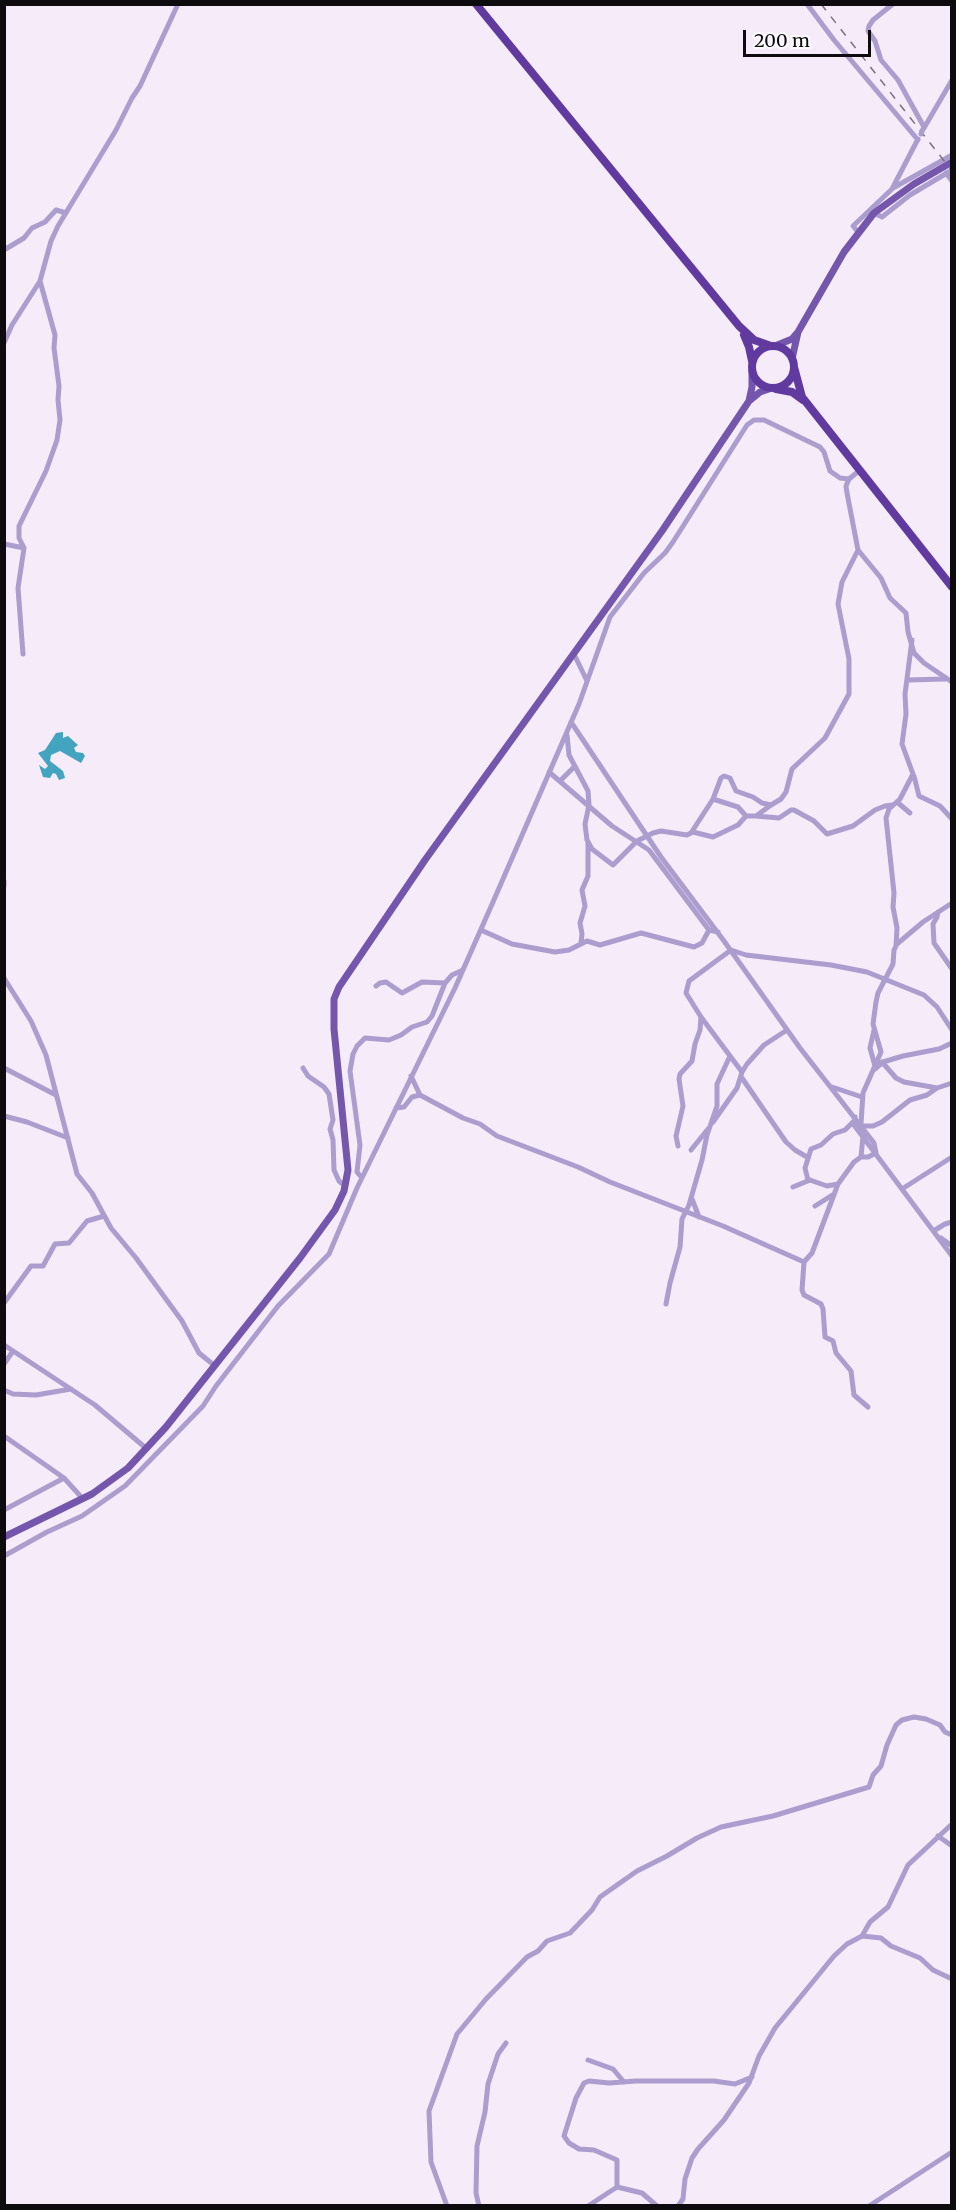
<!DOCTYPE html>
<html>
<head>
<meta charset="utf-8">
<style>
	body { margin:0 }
	#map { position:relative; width:956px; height:2210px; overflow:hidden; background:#f5ebf9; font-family:Merriweather,serif }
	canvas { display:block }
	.frame { position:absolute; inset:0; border:6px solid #0e0b0f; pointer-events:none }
	.scale { position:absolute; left:743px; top:30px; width:128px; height:27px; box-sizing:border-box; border:3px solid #0e0b0f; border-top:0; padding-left:8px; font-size:18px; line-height:21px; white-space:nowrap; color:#0e0b0f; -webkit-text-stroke:4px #fdfbfe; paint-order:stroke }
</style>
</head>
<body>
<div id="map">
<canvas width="956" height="2210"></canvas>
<div class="frame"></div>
<div class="scale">200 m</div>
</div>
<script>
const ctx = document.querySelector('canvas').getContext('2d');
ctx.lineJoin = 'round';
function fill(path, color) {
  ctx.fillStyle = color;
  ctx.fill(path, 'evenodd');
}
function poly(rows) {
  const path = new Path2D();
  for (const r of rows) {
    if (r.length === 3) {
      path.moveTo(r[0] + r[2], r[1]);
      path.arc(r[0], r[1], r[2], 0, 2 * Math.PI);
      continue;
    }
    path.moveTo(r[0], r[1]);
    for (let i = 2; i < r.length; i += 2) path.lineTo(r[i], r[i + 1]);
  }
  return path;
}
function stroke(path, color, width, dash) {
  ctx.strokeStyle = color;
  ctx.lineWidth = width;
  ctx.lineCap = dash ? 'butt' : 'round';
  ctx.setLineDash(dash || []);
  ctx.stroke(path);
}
const water = poly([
	[63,732,63,738,68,736,78,745,74,748,76,752,83,753,85,756,81,763,60,751,51,755,50,761,63,771,65,778,59,780,56,774,53,773,50,778,43,777,39,765,45,769,48,766,38,753,45,750,56,733]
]);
const minor = poly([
	[807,4,834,40,918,140],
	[893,4,873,20,869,26,868,31,875,41,881,60,898,80,924,127],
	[924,128,952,80],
	[946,173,952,181],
	[893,188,952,155],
	[874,213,882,217,910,195,952,170],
	[858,232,853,226,892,189,918,139],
	[4,250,24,238,32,228,45,222,56,210,66,213],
	[4,343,12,325,40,281,51,241,58,226,116,130,132,98,140,86,178,4],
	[849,479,846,486,847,493,858,550,881,578,890,598,906,613,908,632,914,653,924,663,952,682],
	[4,544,24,548],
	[23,654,18,588,24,548,19,538,19,526,46,471,57,440,60,420,58,400,59,386,54,348,55,335,40,281],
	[574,654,587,681],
	[908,680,945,679],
	[571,722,661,857,724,941,800,1048,874,1143,876,1153,868,1157,861,1157],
	[567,735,569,755,588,791,589,805,585,824,587,840,592,849,613,865,637,841,653,833,661,831,687,835,691,833,713,799,721,778,724,776,730,778,736,791,753,797,762,803,771,805,781,799,786,792,792,769,825,738,849,694,849,659,838,604,842,582,858,550],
	[549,772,612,826,649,850,709,930],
	[914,776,919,796,940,806,952,819],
	[560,781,574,767],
	[713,799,738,807,746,816],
	[897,802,910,813],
	[756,816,779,818,791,810,794,810,814,821,827,834,853,826,875,810,885,806,892,805],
	[693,832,713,837,738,825,746,816,756,816,771,805],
	[4,881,4,886],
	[938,912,937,917,933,924,934,943,952,969],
	[481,930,512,944,555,952,569,950,587,941,600,945,641,933,694,947,702,943,709,930,718,932],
	[581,943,582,934,580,923,585,906,582,890,588,876,588,843],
	[897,944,923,922,952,903],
	[4,978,31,1021,46,1055,77,1174,92,1193,111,1228,136,1258,182,1321,199,1353,215,1366],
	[376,986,380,983,386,982,402,993,422,982,445,983],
	[874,1030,870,1048,875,1066],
	[882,1062,896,1078,904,1082,937,1088],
	[4,1068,56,1095],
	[303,1068,308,1076,324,1087,329,1094,333,1120,330,1129,333,1140,334,1170,339,1181,345,1186],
	[875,1069,883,1062,903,1056,939,1049,952,1043],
	[742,1072,701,1017,686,993,689,981,731,950,746,955,831,965,867,972,924,995,937,1007,952,1030],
	[411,1076,420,1095,463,1118,480,1124,497,1136,578,1167,610,1182,723,1226,804,1262],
	[742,1078,786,1142,795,1150,807,1157],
	[832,1087,862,1097],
	[396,1108,404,1107,412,1097,420,1095],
	[4,1116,27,1122,68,1138],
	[855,1117,854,1125,952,1256],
	[713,1122,737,1088,742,1072,747,1064,764,1045,787,1030],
	[861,1124,863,1093,881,1052,873,1024,876,1002,878,993,893,964,894,950,896,946,897,928,893,907,894,893,886,818,889,809,900,799,913,774,902,744,906,714,905,694,912,640],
	[862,1126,873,1126,882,1122,910,1100,927,1095,937,1088,952,1083],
	[863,1136,861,1157,854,1162,838,1184,812,1253,804,1262,802,1290,804,1295,821,1304,823,1309,825,1337,833,1341,836,1353,851,1371,854,1395,868,1407],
	[678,1146,676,1136,683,1106,679,1079,680,1074,692,1061,695,1044,700,1030,701,1017],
	[691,1150,708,1129],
	[362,1178,357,1172,360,1145,350,1071,353,1054,357,1046,365,1038,389,1040,401,1035,412,1027,427,1022,432,1016,445,983,452,975,463,970],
	[808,1180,805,1168,811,1149,821,1145,833,1134,845,1130,853,1122],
	[793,1187,810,1180,827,1186,838,1184],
	[902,1189,952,1157],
	[692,1199,699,1217],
	[815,1206,834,1194],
	[935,1230,945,1224,952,1222],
	[941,1238,952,1246],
	[4,1303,31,1266,43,1266,55,1244,69,1243,87,1221,104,1216],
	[666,1304,670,1283,680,1247,682,1219,689,1205,702,1160,707,1135,717,1106,717,1084,730,1056],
	[4,1345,95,1405,147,1449],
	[4,1364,13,1351],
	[4,1390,13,1394,36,1395,71,1389],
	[4,1436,64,1478,83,1499],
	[4,1510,64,1478],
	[4,1556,47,1532,82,1516,125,1486,203,1406,216,1386,278,1306,329,1254,357,1188,455,988,493,902,579,704,610,617,644,573,665,553,673,542,747,425,754,420,764,420,820,447,824,452,830,471,840,478,849,479,860,470],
	[938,1836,952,1846],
	[862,1936,881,1938,891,1946,920,1958,933,1970,952,1979],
	[588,2060,613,2069,624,2082],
	[617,2187,617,2160,594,2150,579,2149,569,2143,564,2136,576,2098,584,2083,589,2081,609,2083,636,2081,714,2081,735,2084,752,2077],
	[447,2206,431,2162,429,2111,457,2034,486,1999,527,1957,538,1951,547,1941,570,1933,592,1910,600,1897,637,1871,667,1856,697,1838,721,1827,773,1816,869,1787,873,1775,881,1766,887,1745,896,1725,902,1720,914,1717,926,1719,940,1725,945,1732,952,1735],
	[479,2206,476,2193,477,2146,485,2112,488,2084,498,2054,506,2043],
	[588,2206,617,2187,642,2193,657,2206],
	[678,2206,683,2199,685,2179,692,2158,698,2149,724,2120,749,2083,759,2056,775,2028,834,1956,847,1944,862,1936,870,1922,888,1907,908,1865,952,1824],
	[869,2206,952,2152]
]);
const major = poly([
	[775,346,792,339,798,332,844,252,874,213,914,184,952,162],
	[792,359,798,332],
	[749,401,752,387,752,371],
	[4,1537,92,1494,128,1468,166,1427,300,1258,335,1210,344,1191,348,1170,334,1029,334,999,339,987,425,860,662,531,749,401,760,392,769,389]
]);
const highway = poly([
	[476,4,739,326,754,340,771,346],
	[744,335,749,347,752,361],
	[773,367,21],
	[794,367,802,397,952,587],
	[776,389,792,392,803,400]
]);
const rail = poly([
	[821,4,952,171]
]);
const minorBridge = poly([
	[921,134,923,129]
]);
fill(water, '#43a4bf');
stroke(minor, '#ab9dce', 5);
stroke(major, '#7456ad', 7);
stroke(highway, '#613aa0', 8);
stroke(rail, '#79727b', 1.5, [8, 8]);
stroke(minorBridge, '#ab9dce', 5);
</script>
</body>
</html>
